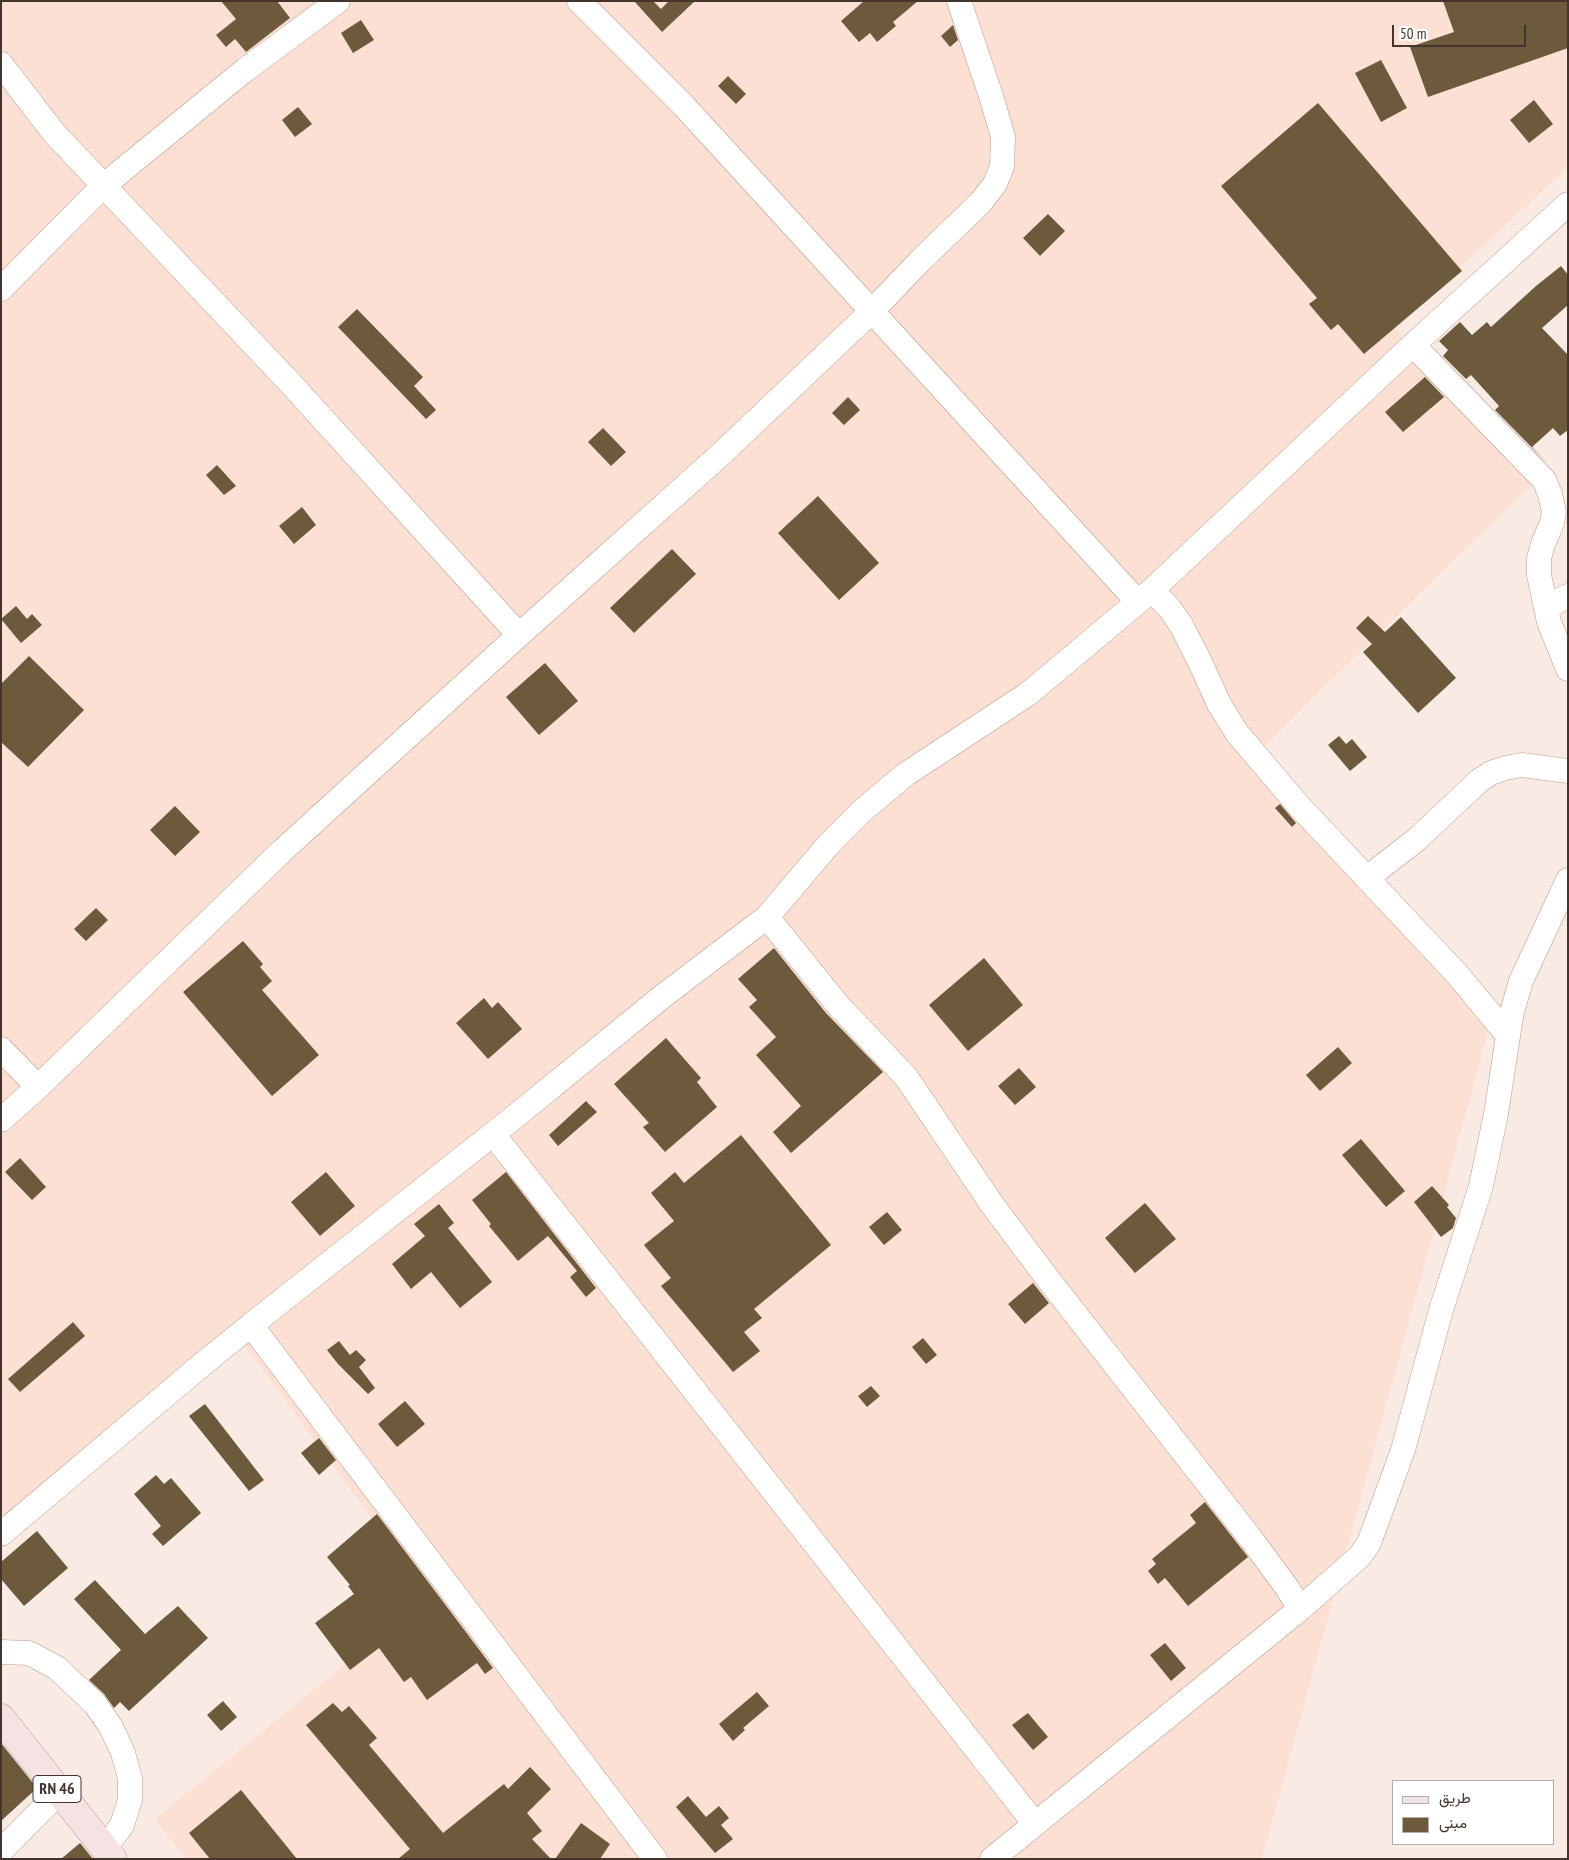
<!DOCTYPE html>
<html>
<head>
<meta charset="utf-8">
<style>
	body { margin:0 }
	#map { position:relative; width:1569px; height:1860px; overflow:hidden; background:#f9eae3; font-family:"PT Sans Narrow",Vazirmatn,sans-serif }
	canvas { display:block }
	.frame { position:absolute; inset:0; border:2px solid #43342e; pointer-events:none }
	.legend { position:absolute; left:1392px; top:1780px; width:162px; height:65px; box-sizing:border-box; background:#fff; border:1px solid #b4aeab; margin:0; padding:6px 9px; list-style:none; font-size:15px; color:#43342e }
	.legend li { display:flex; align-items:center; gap:10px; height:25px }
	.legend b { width:25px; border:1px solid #b4aeab }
	.scale { position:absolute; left:1392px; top:25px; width:134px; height:22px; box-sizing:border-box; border:2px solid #43342e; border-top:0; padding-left:6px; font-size:15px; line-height:18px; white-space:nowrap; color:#43342e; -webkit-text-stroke:4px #fff; paint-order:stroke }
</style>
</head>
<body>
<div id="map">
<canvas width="1569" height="1860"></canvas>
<div class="frame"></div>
<ul class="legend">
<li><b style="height:6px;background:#f5e2e3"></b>طريق</li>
<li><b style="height:14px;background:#6d5a3d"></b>مبنى</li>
</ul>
<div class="scale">50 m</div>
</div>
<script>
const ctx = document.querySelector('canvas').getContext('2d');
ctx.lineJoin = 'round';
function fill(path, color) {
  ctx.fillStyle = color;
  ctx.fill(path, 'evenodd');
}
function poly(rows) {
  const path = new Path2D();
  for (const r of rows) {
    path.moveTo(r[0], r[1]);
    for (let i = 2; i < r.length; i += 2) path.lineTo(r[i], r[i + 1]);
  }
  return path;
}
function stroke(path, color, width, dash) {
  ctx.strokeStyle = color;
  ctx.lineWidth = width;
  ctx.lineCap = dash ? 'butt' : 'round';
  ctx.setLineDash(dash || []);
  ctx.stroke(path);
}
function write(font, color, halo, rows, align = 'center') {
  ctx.font = font + ' "PT Sans Narrow",sans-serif';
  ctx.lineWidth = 5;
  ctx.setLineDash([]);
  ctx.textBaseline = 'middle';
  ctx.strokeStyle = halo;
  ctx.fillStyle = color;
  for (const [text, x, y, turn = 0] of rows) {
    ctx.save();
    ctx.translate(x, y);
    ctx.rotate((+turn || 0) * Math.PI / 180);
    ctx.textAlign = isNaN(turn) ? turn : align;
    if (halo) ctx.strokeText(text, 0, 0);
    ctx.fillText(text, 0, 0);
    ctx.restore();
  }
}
const built = poly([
	[1,1,1568,1,1568,167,1395,328,1537,479,1259,751,1496,1003,1262,1859,186,1859,155,1819,429,1596,239,1338,1,1533]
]);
const building = poly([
	[221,1,277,1,290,18,246,52,235,39,226,47,216,35,236,19],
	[634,1,653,1,661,9,669,1,695,1,662,32],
	[864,1,918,1,893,22,896,26,877,42,870,33,859,42,841,21],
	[1443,1,1568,1,1568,48,1428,97,1410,47,1454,32],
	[361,20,374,40,353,53,341,33],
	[953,25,958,40,950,47,941,36],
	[1381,60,1407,108,1381,122,1355,73],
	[728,76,746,94,736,104,718,86],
	[1534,100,1553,124,1529,143,1510,120],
	[1318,103,1462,271,1364,354,1338,324,1331,330,1309,304,1317,298,1221,186],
	[298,107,312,124,295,137,282,120],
	[1048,214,1065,231,1040,256,1023,238],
	[1561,266,1568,275,1568,305,1542,328,1568,355,1568,430,1560,436,1553,428,1532,447,1549,465,1495,410,1499,406,1471,375,1466,379,1443,356,1448,350,1439,341,1460,322,1472,335,1487,322,1491,327,1536,286],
	[357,309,423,377,414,386,436,410,426,419,338,327],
	[1425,377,1444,397,1403,432,1385,412],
	[848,397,860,410,844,425,832,413],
	[603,428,626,452,611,466,588,442],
	[217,465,236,486,224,495,206,475],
	[818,496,879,563,839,600,778,533],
	[302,507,316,525,294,544,279,526],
	[672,549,696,574,634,633,610,608],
	[16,606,27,619,32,614,42,625,21,643,1,619],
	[1368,616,1385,632,1401,617,1456,678,1418,713,1363,652,1372,644,1356,628],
	[29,656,84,710,28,767,1,742,1,684],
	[545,663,578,701,539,735,506,697],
	[1339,736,1346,744,1352,739,1367,757,1350,771,1328,745],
	[1280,804,1296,823,1292,827,1275,808],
	[175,806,200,832,175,856,150,830],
	[96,908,108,920,86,941,74,929],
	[243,941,263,964,260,967,272,981,262,990,319,1055,272,1096,183,992],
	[774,948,826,1013,883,1072,791,1153,773,1132,801,1106,756,1055,776,1037,749,1007,757,1000,738,979],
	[984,958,1023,1005,968,1051,929,1005],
	[484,998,492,1008,498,1002,522,1029,488,1059,456,1023],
	[666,1038,701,1078,697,1082,717,1107,665,1152,643,1127,649,1123,614,1084],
	[1338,1047,1352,1063,1320,1091,1306,1075],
	[1019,1068,1036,1087,1015,1105,998,1086],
	[586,1101,597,1112,558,1146,549,1135],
	[741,1135,831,1245,754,1309,762,1318,744,1332,760,1351,733,1372,661,1286,671,1278,644,1245,674,1221,651,1193,675,1172,684,1183],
	[1361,1139,1405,1191,1386,1207,1342,1155],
	[20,1158,46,1187,32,1200,5,1172],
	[326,1172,355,1206,320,1236,291,1202],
	[506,1172,596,1288,586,1297,570,1277,577,1271,548,1236,518,1261,489,1226,491,1224,472,1200],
	[1432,1186,1449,1205,1447,1207,1456,1218,1453,1228,1441,1237,1414,1202],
	[1145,1203,1176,1239,1135,1273,1105,1238],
	[439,1204,454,1223,448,1228,492,1282,460,1308,431,1272,411,1289,392,1264,425,1236,414,1224],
	[887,1212,902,1230,884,1245,869,1227],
	[1033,1283,1049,1303,1025,1324,1008,1304],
	[73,1322,85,1336,20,1392,8,1379],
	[923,1338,937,1355,926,1364,912,1347],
	[339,1341,350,1355,356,1350,366,1360,359,1367,375,1388,368,1394,338,1364,327,1350],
	[871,1386,880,1396,867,1407,858,1396],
	[405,1401,425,1424,397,1447,378,1424],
	[205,1404,264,1480,249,1491,189,1416],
	[319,1438,336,1460,319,1475,301,1453],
	[156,1475,164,1484,171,1478,201,1513,163,1546,152,1534,161,1526,134,1494],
	[1205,1502,1248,1557,1188,1606,1165,1578,1158,1584,1148,1571,1156,1564,1152,1559,1196,1523,1190,1515],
	[377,1514,493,1668,485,1674,477,1663,427,1700,411,1677,404,1682,379,1648,350,1670,315,1623,354,1594,348,1586,350,1585,327,1557],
	[37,1531,68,1568,24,1606,1,1579,1,1562],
	[95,1580,145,1634,178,1606,208,1638,129,1711,120,1702,114,1708,104,1694,89,1680,121,1650,74,1599],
	[1165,1643,1186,1668,1171,1681,1150,1655],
	[757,1692,769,1706,743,1728,745,1730,733,1741,719,1724],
	[223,1701,237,1717,221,1731,207,1715],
	[333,1703,342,1712,349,1706,377,1738,369,1745,443,1833,504,1784,508,1789,530,1767,551,1789,527,1813,542,1831,532,1839,551,1859,398,1859,410,1849,306,1725],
	[1028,1713,1048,1737,1033,1750,1012,1725],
	[1,1743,37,1788,1,1821],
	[241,1790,297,1859,210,1859,189,1833],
	[688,1796,706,1817,719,1806,729,1818,721,1825,733,1839,715,1853,676,1807],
	[581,1823,610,1844,600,1859,555,1859],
	[80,1843,93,1859,61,1859]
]);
const minor = poly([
	[579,1,684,106,1137,601],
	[1,64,54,133,292,385,519,635],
	[1,289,103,186,245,70,338,1],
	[1413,345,1544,480,1550,494,1554,512,1552,523,1543,544,1539,558,1539,575,1549,622,1568,669],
	[1152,590,1413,345,1568,204],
	[1547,607,1568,596],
	[1367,878,1416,840,1480,780,1491,773,1505,768,1522,765,1568,771],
	[767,917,829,844,863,810,906,774,1028,694,1152,590,1170,609,1181,625,1200,662,1219,704,1237,733,1300,807,1457,974,1501,1027,1508,1036,1496,1114,1481,1186,1441,1310,1403,1450,1369,1543,1360,1556,1300,1609],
	[1508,1036,1512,1012,1521,981,1568,880],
	[1,1049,38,1087],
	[1,1120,38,1087,282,851,519,635,720,455,871,312,920,261,981,202,995,184,1002,166,1003,137,992,99,959,1],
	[493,1134,1035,1824],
	[251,1325,512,1119,663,996,767,917,837,1004,906,1077,991,1203,1048,1279,1252,1540,1288,1589,1300,1609,992,1859],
	[1,1534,204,1363,251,1325,655,1859],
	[1,1652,29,1653,57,1668,95,1704,111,1727,123,1753,130,1778,130,1800,122,1825,105,1848],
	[1,1851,59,1792]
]);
const major = poly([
	[1,1718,113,1859]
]);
const shields = [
	[57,1789,48]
];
const shieldNames = [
	["RN 46",57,1789]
];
fill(built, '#fce0d4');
fill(building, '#6d5a3d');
stroke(minor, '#bc9888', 25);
stroke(major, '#b29897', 29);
stroke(minor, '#fff', 24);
stroke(major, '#f5e2e3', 28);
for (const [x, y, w] of shields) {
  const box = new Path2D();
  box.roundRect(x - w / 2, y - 13.5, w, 27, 4);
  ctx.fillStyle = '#fff';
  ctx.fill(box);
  stroke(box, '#43342e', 1);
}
write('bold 16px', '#43342e', null, shieldNames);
</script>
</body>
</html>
